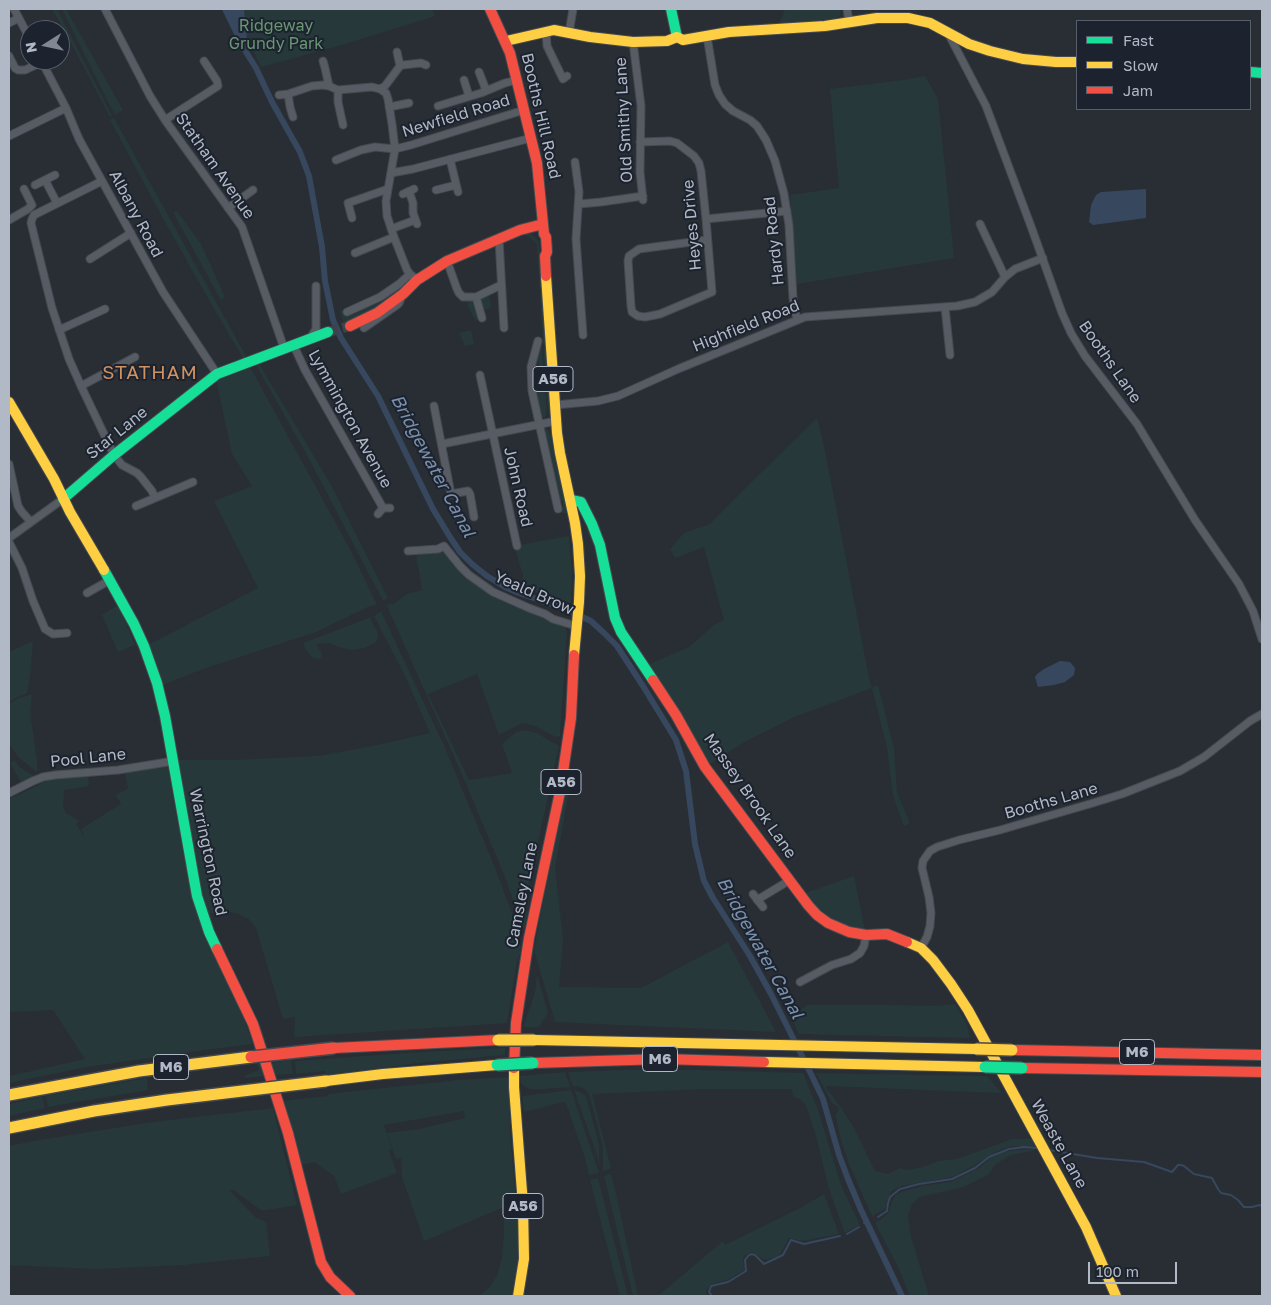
<!DOCTYPE html>
<html>
<head>
<meta charset="utf-8">
<style>
	body { margin:0 }
	#map { position:relative; width:1271px; height:1305px; overflow:hidden; background:#282e34; font-family:"Golos Text",sans-serif }
	canvas { display:block }
	.frame { position:absolute; inset:0; border:10px solid #b2b9c6; pointer-events:none }
	.legend { position:absolute; left:1076px; top:20px; width:175px; height:90px; box-sizing:border-box; background:#1c232e; border:1px solid #585f6b; margin:0; padding:6px 9px; list-style:none; font-size:15px; color:#b2b9c6 }
	.legend li { display:flex; align-items:center; gap:10px; height:25px }
	.legend b { width:25px; border:1px solid #585f6b }
	.north { position:absolute; left:20px; top:20px; width:50px; height:50px; box-sizing:border-box; background:#1c232e; border:1px solid #585f6b; border-radius:50%; rotate:260deg; font-size:14px; font-weight:700; line-height:20px; text-align:center; color:#b2b9c6 }
	.north::after { content:''; display:block; margin:auto; width:18px; height:22px; background:#828893; clip-path:polygon(50% 0,100% 100%,50% 72%,0 100%) }
	.scale { position:absolute; left:1088px; top:1262px; width:89px; height:22px; box-sizing:border-box; border:2px solid #b2b9c6; border-top:0; padding-left:6px; font-size:15px; line-height:18px; white-space:nowrap; color:#b2b9c6; -webkit-text-stroke:4px #1c232e; paint-order:stroke }
</style>
</head>
<body>
<div id="map">
<canvas width="1271" height="1305"></canvas>
<div class="frame"></div>
<ul class="legend">
<li><b style="height:6px;background:#16e098"></b>Fast</li>
<li><b style="height:6px;background:#ffcf43"></b>Slow</li>
<li><b style="height:6px;background:#f24e42"></b>Jam</li>
</ul>
<div class="north">N</div>
<div class="scale">100 m</div>
</div>
<script>
const ctx = document.querySelector('canvas').getContext('2d');
ctx.lineJoin = 'round';
function fill(path, color) {
  ctx.fillStyle = color;
  ctx.fill(path, 'evenodd');
}
function poly(rows) {
  const path = new Path2D();
  for (const r of rows) {
    path.moveTo(r[0], r[1]);
    for (let i = 2; i < r.length; i += 2) path.lineTo(r[i], r[i + 1]);
  }
  return path;
}
function stroke(path, color, width, dash) {
  ctx.strokeStyle = color;
  ctx.lineWidth = width;
  ctx.lineCap = dash ? 'butt' : 'round';
  ctx.setLineDash(dash || []);
  ctx.stroke(path);
}
function write(font, color, halo, rows, align = 'center') {
  ctx.font = font + ' "Golos Text",sans-serif';
  ctx.lineWidth = 4;
  ctx.setLineDash([]);
  ctx.textBaseline = 'middle';
  ctx.strokeStyle = halo;
  ctx.fillStyle = color;
  for (const [text, x, y, turn = 0] of rows) {
    ctx.save();
    ctx.translate(x, y);
    ctx.rotate((+turn || 0) * Math.PI / 180);
    ctx.textAlign = isNaN(turn) ? turn : align;
    if (halo) ctx.strokeText(text, 0, 0);
    ctx.fillText(text, 0, 0);
    ctx.restore();
  }
}
const green = poly([
	[52,9,57,9,112,116,110,117,61,24],
	[62,9,66,9,123,110,115,115],
	[244,9,432,9,435,16,345,44,261,67,247,38],
	[785,9,841,9,840,15,837,18,779,25],
	[925,76,938,99,954,258,797,284,790,195,839,188,830,89,903,80],
	[114,118,246,356,245,357,243,358,210,302,165,222,110,120],
	[177,211,201,244,225,297,221,300,238,332,173,212],
	[529,233,534,236,539,243,544,327,542,327,537,244,529,237,523,234],
	[407,283,408,284,366,315,344,324,340,310,342,309,345,317,346,317,377,303,404,284],
	[489,294,491,307,489,307,489,309,482,309,480,300,481,297],
	[469,300,474,300,479,317,476,321,467,305],
	[471,330,474,344,465,346,459,333],
	[542,330,545,330,550,409,548,409],
	[541,338,547,412,545,417,541,418,534,383,533,371,535,368,540,366,537,358],
	[258,362,331,485,388,598,383,601,306,453,256,365],
	[250,367,351,551,377,605,370,606,316,632,203,669,163,685,148,645,258,588,214,501,252,486,232,454,216,379],
	[817,418,824,446,869,678,872,688,878,685,894,748,897,793,910,823,904,826,893,796,887,748,872,688,792,718,746,741,705,767,647,665,689,647,714,625,724,620,704,547,675,558,670,549,684,533,710,524,763,471],
	[543,429,547,429,550,433,567,513,562,513,560,511,561,507,563,506,563,501,559,500],
	[569,536,572,571,571,604,521,587,523,575,514,546],
	[443,550,453,563,464,575,498,598,519,608,538,614,551,622,565,627,567,632,560,736,556,737,535,726,522,723,499,735,477,674,428,694,469,780,512,773,502,744,516,732,525,730,537,733,559,746,523,910,528,911,524,931,505,877,464,779,387,606,391,603,392,605,407,594,422,590,416,555],
	[118,605,135,645,118,652,102,615],
	[381,611,445,748,495,868,517,927,521,951,517,961,507,1023,294,1037,295,1017,283,1019,256,928,249,919,239,914,226,911,207,914,200,886,185,796,177,760,233,760,318,756,373,746,430,733,406,678,374,616,370,619,377,631,378,637,375,643,364,648,352,650,338,647,330,643,316,644,322,654,321,659,313,658,306,650,303,643,374,616],
	[33,641,30,676,27,693,15,698,9,702,9,652],
	[32,694,30,713,37,761,37,772,18,757,9,743,9,704,19,698],
	[15,760,19,767,34,776,31,780,22,784,10,763],
	[167,763,184,857,196,913,204,935,239,1006,253,1044,204,1050,87,1067,9,1083,9,1076,85,1059,53,1010,9,1012,9,799,29,790,44,782,59,778,88,776,89,786,64,790,63,807,66,813,80,821,76,824,85,838,81,829,121,804,116,795,128,788,124,771],
	[570,786,555,868,563,940,559,987,641,988,728,942,776,1032,555,1022,534,950,565,789],
	[854,876,866,935,817,915,805,893],
	[537,974,548,1013,539,1027,523,1027,535,993],
	[955,1004,967,1024,970,1038,799,1034,791,1017,807,1005,887,1005,935,1006],
	[505,1048,505,1055,419,1063,326,1075,325,1071,296,1074,295,1061,421,1052],
	[291,1060,293,1074,274,1075,270,1063],
	[257,1064,260,1064,265,1076,246,1078,244,1076,259,1070],
	[626,1070,699,1070,803,1073,817,1107,841,1185,860,1225,845,1233,829,1189,815,1132,806,1106,801,1100,793,1096,792,1089,705,1089,592,1094,611,1168,603,1172,603,1146,589,1094,585,1089,578,1086,573,1086,568,1072],
	[565,1072,570,1087,543,1089,530,1089,524,1086,521,1083,520,1076],
	[816,1073,987,1076,1002,1093,827,1086,826,1088,839,1105,853,1126,875,1171,888,1174,900,1168,907,1170,923,1167,938,1161,957,1159,1012,1139,1035,1139,1039,1146,1012,1146,997,1151,975,1165,952,1177,901,1186,892,1191,887,1200,885,1209,872,1216,849,1164,841,1140,836,1117,836,1114,839,1111,838,1107,832,1103],
	[509,1077,510,1134,517,1212,519,1259,517,1279,511,1296,479,1296,488,1289,497,1276,502,1257,504,1234,504,1207,424,1241,402,1177,401,1158,396,1159,387,1133,419,1129,465,1118,464,1111,384,1125,392,1149,389,1151,397,1173,341,1194,334,1176,314,1162,301,1165,282,1101,328,1096,328,1094,459,1080],
	[147,1078,148,1090,48,1107,46,1096],
	[571,1090,599,1173,589,1175,585,1158,566,1103,564,1102,524,1112,522,1096],
	[574,1090,580,1092,586,1096,599,1145,599,1167,597,1155],
	[42,1097,45,1108,9,1116,9,1104],
	[273,1108,297,1205,267,1210,261,1210,255,1206,234,1190,230,1191,255,1217,266,1222,270,1256,183,1265,96,1269,9,1265,9,1146,34,1141,145,1123],
	[1035,1149,1033,1151,1011,1155,996,1164,989,1174,963,1187,919,1197,911,1205,908,1217,911,1237,929,1296,910,1296,898,1267,875,1223,884,1217,889,1212,892,1201,896,1195,902,1192,922,1186,951,1182,979,1168,989,1159,1004,1152,1015,1150],
	[611,1174,617,1198,638,1296,633,1296,604,1176],
	[598,1178,628,1296,620,1296,590,1180],
	[824,1194,839,1234,803,1241,789,1238,781,1253,776,1257,764,1260,756,1254,751,1252,745,1255,743,1259,744,1270,729,1279,710,1285,706,1291,706,1294,708,1296,658,1296,723,1241,725,1245,800,1208]
]);
const water = poly([
	[225,9,244,9,247,38,246,52],
	[1146,189,1146,218,1093,225,1089,222,1091,205,1096,195,1101,192],
	[1060,661,1070,662,1075,668,1074,675,1065,682,1054,685,1038,687,1035,677,1037,674,1044,669]
]);
const stream = poly([
	[1049,1150,1097,1158,1144,1162,1172,1172,1178,1165,1181,1165,1184,1166,1194,1174,1212,1178,1218,1189,1221,1193,1231,1195,1238,1200,1244,1207,1252,1207,1260,1205,1262,1206],
	[878,1217,887,1211,888,1203,890,1197,900,1189,919,1184,952,1179,975,1168,989,1157,1009,1149,1024,1147,1038,1148],
	[864,1223,865,1222],
	[847,1234,859,1227],
	[712,1296,709,1292,711,1286,728,1282,746,1271,745,1260,748,1256,751,1254,755,1255,764,1264,783,1255,791,1240,804,1244,840,1236]
]);
const canal = poly([
	[225,9,246,52,256,68,272,102,300,152,309,176,322,247,325,281,333,320,341,338,378,396,433,509,450,537,460,552,472,564,487,576,505,587,519,593,563,608,591,621,604,633,617,646,643,686,676,740,686,771,695,844,704,881,713,898,750,956,771,994,812,1076,823,1099,839,1155,848,1179,861,1210,902,1296]
]);
const secondaryTunnel = poly([
	[328,332,350,326]
]);
const street = poly([
	[14,9,30,39],
	[105,9,150,96,165,120,242,227,284,348],
	[847,9,849,22],
	[9,23,19,18],
	[546,31,547,46,563,79,567,76],
	[569,33,573,9],
	[948,33,986,106,1032,229,1062,313,1071,333,1085,356,1137,424,1195,520,1239,584,1253,611,1262,639],
	[707,36,715,85,719,95,725,104,733,111,750,120,757,126,766,140,775,161,784,194,789,225,793,298,795,311,797,319],
	[633,42,641,106,640,172,643,200],
	[397,52,400,66],
	[9,56,15,68,18,70,25,70,42,62],
	[41,60,66,108,79,139,163,292,217,374],
	[323,61,325,68,329,86],
	[479,72,486,90],
	[464,80,469,96],
	[380,89,385,86,400,66,403,65,421,63,426,65],
	[338,90,338,102,343,125],
	[288,94,290,107,293,117],
	[279,95,288,94,312,86,323,85,329,86,338,90,372,87,380,89,386,93,388,99,392,124,395,149,386,201,387,216,394,237,407,270,410,274,417,280],
	[438,106,481,93,505,83,517,80],
	[389,107,409,103],
	[165,120,218,86,217,81,204,61],
	[9,136,66,108],
	[640,142,670,141,677,143,694,156,699,163,701,171,706,219,712,292,660,314,645,317,638,316,632,312,631,306,628,261,629,256,639,249,707,240],
	[450,159,458,192],
	[336,160,361,150,375,147,395,149,411,145,524,110],
	[575,162,579,192,576,239,583,335],
	[391,173,413,169,531,138],
	[45,180,57,203],
	[102,181,34,215,32,219,31,223,52,308,69,359,81,386,114,455,122,465,137,473,141,477,152,491,155,498],
	[35,185,55,175],
	[436,190,456,185],
	[409,191,413,203,413,213,417,224],
	[403,194,414,189],
	[579,204,601,202,643,196],
	[228,208,253,190],
	[352,218,348,203,388,189],
	[706,219,787,211],
	[9,220,28,209,32,205,24,189],
	[980,224,1005,277],
	[391,229,415,220],
	[499,239,504,328],
	[355,253,394,237],
	[90,259,131,233],
	[447,261,457,289,459,293,463,297,476,297,501,285],
	[476,297,482,318],
	[945,307,950,355],
	[347,312,380,297,399,284,410,274],
	[364,328,397,305,399,303,402,296],
	[59,330,105,309],
	[311,337,316,329,316,286],
	[538,341,531,367,532,391,558,509],
	[293,344,305,370,383,508],
	[480,375,517,546],
	[81,386,135,357],
	[555,405,598,401,618,396,678,369,805,317,957,306,975,302,992,292,1005,277,1015,269,1043,258],
	[434,406,451,494,468,491,470,494,474,517],
	[442,444,556,421],
	[9,464,18,506,22,512,31,522],
	[136,506,193,482],
	[378,514,383,508,390,508],
	[9,538,63,499],
	[9,542,22,568,33,601,45,629,53,634,67,633],
	[408,551,438,549,444,546,460,566,469,575,493,592,529,608,545,614,553,619,576,626],
	[87,593,110,580],
	[9,793,33,781,43,777,55,775,118,770,174,761],
	[753,894,763,907],
	[757,900,790,880],
	[921,948,927,937,930,926,931,913,929,897,922,868,923,861,930,851,937,847,959,840,1000,830,1093,803,1122,794,1180,771,1204,757,1250,721,1262,714],
	[800,982,832,965,851,959,860,953,864,946,866,935]
]);
const fast = poly([
	[671,9,677,37],
	[1250,72,1262,73],
	[63,499,114,455,217,374,328,332],
	[571,500,581,502,592,524,600,545,615,618,621,632,653,680],
	[104,570,134,624,144,646,157,683,165,716,197,896,209,932,217,949]
]);
const slow = poly([
	[677,37,683,40,729,32,825,26,877,18,908,18,930,23,969,44,990,51,1023,59,1056,62,1077,62],
	[506,41,554,30,590,37,633,42,667,41,677,37],
	[546,276,557,433,560,453,575,523,578,544,580,576,579,602,574,655],
	[9,402,54,479,70,512,104,570],
	[907,942,921,948,933,960,951,984,968,1010,1086,1227,1116,1296],
	[534,1040,976,1049],
	[764,1062,985,1067],
	[514,1068,514,1087,523,1205,524,1259,518,1296],
	[326,1081,383,1074,497,1065]
]);
const jam = poly([
	[490,9,510,53,537,163,544,234,546,237,547,252,545,256,546,276],
	[350,326,377,313,403,294,417,280,447,261,520,230,543,224],
	[653,680,676,715,705,767,808,905,817,915,828,923,849,932,866,935,887,934,907,942],
	[217,949,253,1024,257,1036,288,1133,321,1262,330,1277,350,1296],
	[334,1048,498,1040],
	[1012,1050,1262,1055],
	[533,1063,663,1059,764,1062],
	[514,1068,516,1023,529,938,560,792,571,718,574,655],
	[1022,1068,1262,1072]
]);
const fastBridge = poly([
	[497,1065,533,1063],
	[985,1067,1022,1068]
]);
const slowBridge = poly([
	[498,1040,534,1040],
	[976,1049,1012,1050],
	[9,1095,139,1071,251,1057],
	[9,1128,94,1111,167,1100,326,1081]
]);
const jamBridge = poly([
	[251,1057,334,1048]
]);
const shields = [
	[553,379,40],
	[561,782,40],
	[1137,1052,35],
	[660,1059,35],
	[171,1067,35],
	[523,1206,40]
];
const shieldNames = [
	["A56",553,379],
	["A56",561,782],
	["M6",1137,1052],
	["M6",660,1059],
	["M6",171,1067],
	["A56",523,1206]
];
const parkNames = [
	["Ridgeway",276,26],
	["Grundy Park",276,44]
];
const streetNames = [
	["Newfield Road",456,116,-17],
	["Booths Hill Road",541,116,77],
	["Old Smithy Lane",624,120,-93],
	["Statham Avenue",215,166,55],
	["Albany Road",136,214,62],
	["Heyes Drive",692,225,-95],
	["Hardy Road",774,241,-96],
	["Highfield Road",746,326,-22],
	["Booths Lane",1110,362,55],
	["Lymmington Avenue",350,419,61],
	["Star Lane",117,433,-39],
	["John Road",518,487,77],
	["Yeald Brow",534,593,24],
	["Pool Lane",88,758,-6],
	["Massey Brook Lane",750,796,55],
	["Booths Lane",1051,801,-16],
	["Warrington Road",208,852,78],
	["Camsley Lane",522,895,-79],
	["Weaste Lane",1059,1144,61]
];
const waterNames = [
	["Bridgewater Canal",433,466,62],
	["Bridgewater Canal",760,948,61]
];
const quarterNames = [
	["STATHAM",150,373]
];
fill(green, '#26383a');
fill(water, '#37475e');
stroke(stream, '#37475e', 2);
stroke(canal, '#37475e', 6);
stroke(secondaryTunnel, '#3d434a', 10, [10, 5]);
stroke(street, '#464a4f', 9);
stroke(fast, '#464a4f', 12);
stroke(slow, '#464a4f', 12);
stroke(jam, '#464a4f', 12);
stroke(street, '#575b63', 7);
stroke(fast, '#16e098', 10);
stroke(slow, '#ffcf43', 10);
stroke(jam, '#f24e42', 10);
stroke(fastBridge, '#45494f', 14, []);
stroke(slowBridge, '#45494f', 14, []);
stroke(jamBridge, '#45494f', 14, []);
stroke(fastBridge, '#16e098', 11);
stroke(slowBridge, '#ffcf43', 11);
stroke(jamBridge, '#f24e42', 11);
for (const [x, y, w] of shields) {
  const box = new Path2D();
  box.roundRect(x - w / 2, y - 12.5, w, 25, 4);
  ctx.fillStyle = '#1c232e';
  ctx.fill(box);
  stroke(box, '#b2b9c6', 1);
}
write('bold 15px', '#b2b9c6', null, shieldNames);
write('16px', '#6a9674', '#1c232e', parkNames);
write('16px', '#b2b9c6', '#1c232e', streetNames);
write('italic 18px', '#7b90ac', '#1c232e', waterNames);
ctx.letterSpacing = '1px';
write('19px', '#cf9263', '#1c232e', quarterNames);
ctx.letterSpacing = '0px';
</script>
</body>
</html>
